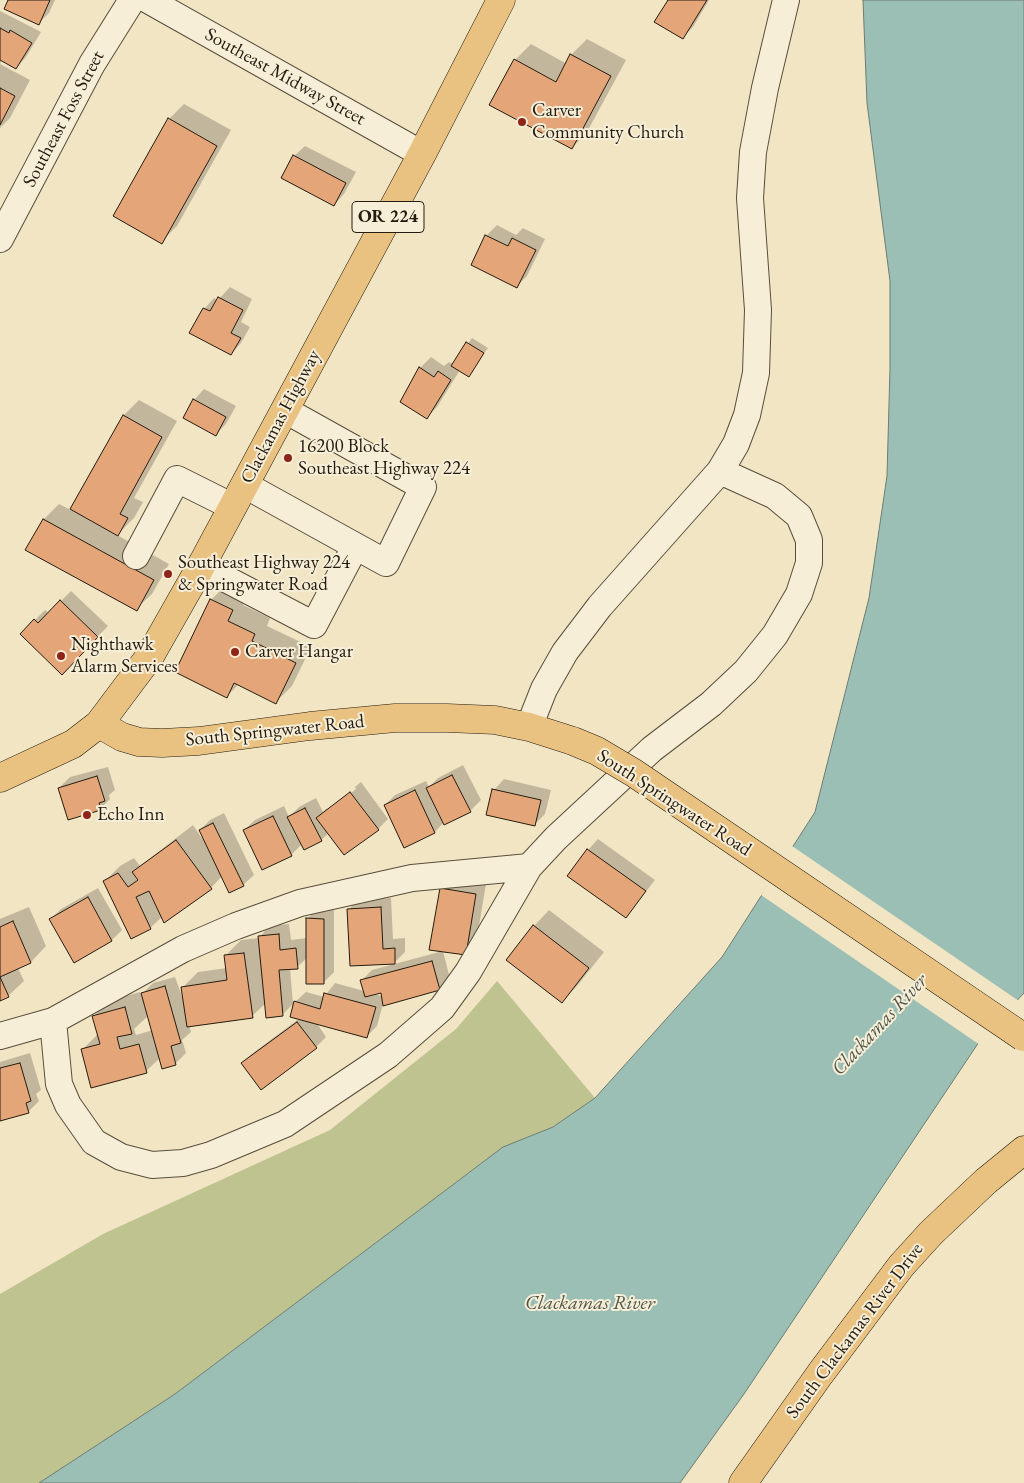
<!DOCTYPE html>
<html>
<head>
<meta charset="utf-8">
<style>
	body { margin:0 }
	canvas { display:block; background:#f2e5c3 }
</style>
</head>
<body>
<canvas width="1024" height="1483"></canvas>
<script>
const ctx = document.querySelector('canvas').getContext('2d');
ctx.lineJoin = 'round';
function fill(path, color) {
  ctx.fillStyle = color;
  ctx.fill(path, 'evenodd');
}
function poly(rows) {
  const path = new Path2D();
  for (const r of rows) {
    path.moveTo(r[0], r[1]);
    for (let i = 2; i < r.length; i += 2) path.lineTo(r[i], r[i + 1]);
  }
  return path;
}
function stroke(path, color, width, dash) {
  ctx.strokeStyle = color;
  ctx.lineWidth = width;
  ctx.lineCap = dash ? 'butt' : 'round';
  ctx.setLineDash(dash || []);
  ctx.stroke(path);
}
function write(font, color, halo, rows, align = 'center') {
  ctx.font = font + ' "EB Garamond",serif';
  ctx.lineWidth = 4;
  ctx.setLineDash([]);
  ctx.textBaseline = 'middle';
  ctx.strokeStyle = halo;
  ctx.fillStyle = color;
  for (const [text, x, y, turn = 0] of rows) {
    ctx.save();
    ctx.translate(x, y);
    ctx.rotate((+turn || 0) * Math.PI / 180);
    ctx.textAlign = isNaN(turn) ? turn : align;
    if (halo) ctx.strokeText(text, 0, 0);
    ctx.fillText(text, 0, 0);
    ctx.restore();
  }
}
const green = poly([
	[497,981,595,1098,553,1127,503,1147,175,1394,39,1483,0,1483,0,1294,103,1234,330,1130,456,1029]
]);
const water = poly([
	[863,0,1024,0,1024,993,981,1039,744,1394,680,1483,39,1483,175,1394,503,1147,553,1127,595,1098,722,957,815,812,869,598,887,476,890,368,890,281,867,103,863,0]
]);
const pier = poly([
	[792,846,1019,1001,980,1045,761,895]
]);
const shadow = poly([
	[9,0,55,0,49,13,39,23],
	[669,0,709,0,693,27,682,38],
	[0,11,41,32,26,57,16,68,2,60,0,64],
	[587,39,626,60,587,132,572,148,515,60,531,44,567,64,571,55],
	[0,64,30,80,10,118,0,128],
	[184,104,231,130,177,226,161,242,169,119],
	[305,146,356,172,344,194,334,205,294,156],
	[497,225,516,235,523,228,545,239,527,276,517,286,486,236],
	[230,287,252,299,241,322,250,327,241,343,231,354,204,309,214,298,218,300],
	[472,338,488,348,468,375,460,370,437,407,426,418,402,402,420,368,431,357,444,366,449,362,453,364],
	[204,389,236,406,226,424,216,434,194,400],
	[139,400,177,421,134,498,143,502,134,518,117,535,169,564,152,594,136,609,27,550,44,519,59,504,71,510,124,415],
	[227,584,248,594,243,605,270,618,267,626,311,647,292,686,276,702,239,684,227,696,177,672,211,600],
	[71,591,108,626,62,673,21,634,45,610,49,613],
	[463,765,481,800,470,811,444,822,435,832,405,846,385,805,395,795,426,781,429,787,438,778],
	[108,767,115,790,109,795,110,799,100,809,59,788,70,777],
	[504,779,551,790,545,814,534,825,494,790],
	[361,782,388,819,378,829,329,833,321,840,302,844,291,855,244,830,255,820,284,806,289,817,299,807,316,798,323,812,327,808,327,811,356,789,355,787],
	[224,813,254,875,243,885,222,876,211,888,162,917,150,928,105,881,120,866,134,858,140,866,193,825,203,840,200,830,210,820],
	[598,839,655,880,626,917,588,850],
	[451,878,486,884,476,944,465,954,441,889],
	[98,888,122,930,112,940,75,961,51,919,61,909],
	[391,898,393,939,405,938,405,952,394,963,348,910,359,899],
	[29,907,46,946,31,962,18,968,24,981,8,996,0,1000,0,919],
	[318,908,334,909,334,972,323,983,307,958,297,967,290,968,293,1004,283,1014,266,1003,252,1016,189,1025,191,1032,182,1040,186,1053,175,1064,160,1058,146,1071,82,1050,98,1034,94,1016,109,1001,140,992,141,995,153,983,175,977,186,1007,183,987,198,972,227,968,225,956,241,940,259,938,269,926,289,924,291,940,307,938,307,919],
	[149,1015,153,1030,136,1035,134,1029],
	[549,910,604,952,577,986,562,1001,534,926],
	[443,951,450,979,440,989,383,1004,377,1026,367,1036,316,1022,326,1037,316,1047,242,1063,253,1053,300,1018,295,1002,306,992,324,997,335,983,364,991,361,981,372,970],
	[382,992,382,996,373,994],
	[30,1053,41,1090,36,1094,39,1101,28,1112,0,1120,0,1062]
]);
const building = poly([
	[8,0,50,0,39,25,4,9,8,0],
	[668,0,707,0,683,39,654,22,668,0],
	[0,28,9,33,10,30,32,43,16,69,0,60,0,28],
	[570,54,611,76,572,149,489,105,514,59,556,82,570,54],
	[0,88,15,96,0,125,0,88],
	[168,118,217,146,162,244,113,216,168,118],
	[293,155,346,183,334,206,281,178,293,155],
	[485,235,508,246,512,238,536,250,517,288,471,265,485,235],
	[218,297,243,310,231,333,241,338,231,355,189,333,203,308,210,311,218,297],
	[466,342,484,353,469,377,451,366,466,342],
	[419,367,434,377,438,371,451,380,427,419,400,402,419,367],
	[193,399,226,417,216,436,183,418,193,399],
	[123,415,162,437,120,514,128,518,118,536,70,509,123,415],
	[43,519,154,580,137,611,25,550,43,519],
	[210,599,233,610,228,621,255,634,252,641,296,663,276,704,234,683,227,698,175,672,210,599],
	[60,600,98,637,62,675,20,634,34,619,38,623,60,600],
	[452,775,471,812,444,825,426,788,452,775],
	[97,776,105,801,99,803,101,810,68,820,58,788,97,776],
	[492,789,541,800,535,826,486,815,492,789],
	[415,790,435,833,404,848,384,805,415,790],
	[350,792,379,830,344,855,316,818,350,792],
	[305,808,322,841,304,850,287,817,305,808],
	[273,816,292,856,262,870,243,830,273,816],
	[213,823,244,886,229,893,199,830,213,823],
	[176,840,212,889,164,923,149,891,136,897,151,929,131,939,103,881,118,873,128,887,138,880,132,872,176,840],
	[587,849,646,891,626,918,567,876,587,849],
	[440,888,476,894,466,955,429,950,440,888],
	[88,897,112,941,74,963,49,919,88,897],
	[381,907,383,949,395,948,395,964,350,966,347,909,381,907],
	[306,918,324,919,324,984,306,984,306,918],
	[13,921,31,963,0,977,9,997,0,1001,0,927,13,921],
	[533,925,589,968,562,1003,506,960,533,925],
	[279,934,280,950,296,948,298,969,279,970,283,1016,266,1018,258,936,279,934],
	[244,953,253,1018,187,1027,181,987,227,980,224,955,244,953],
	[432,961,440,990,383,1006,381,993,365,997,360,980,432,961],
	[165,986,181,1043,171,1046,176,1065,162,1069,141,993,165,986],
	[324,993,376,1007,367,1038,290,1017,294,1001,320,1009,324,993],
	[125,1007,132,1034,117,1037,120,1049,139,1044,147,1073,91,1088,81,1049,100,1044,92,1016,125,1007],
	[297,1022,317,1048,261,1090,241,1063,297,1022],
	[20,1063,31,1101,26,1103,29,1113,0,1121,0,1068,20,1063]
]);
const minor = poly([
	[148,0,422,154],
	[0,239,92,64,132,0],
	[245,485,386,563,423,487,285,410],
	[136,556,177,479,233,507],
	[201,566,314,625,355,547],
	[529,727,544,689,565,652,600,606,720,471,736,444,747,415,756,373,758,310,750,198,753,152,765,88,786,0],
	[53,1021,59,1084,68,1105,94,1142,121,1157,152,1165,183,1163,211,1155,285,1124,388,1055,442,1008,468,972,529,867,556,838,652,749,711,704,746,671,775,635,799,594,809,563,809,540,799,516,775,496,720,471],
	[0,1036,53,1021,183,949,236,926,300,903,412,878,529,867]
]);
const major = poly([
	[99,724,122,737,139,742,162,743,199,741,310,726,395,718,447,718,495,720,529,727,573,741],
	[0,778,73,744,99,724,150,656,201,566,422,154,501,0],
	[743,1483,820,1374,901,1266,931,1233,986,1181,1024,1150]
]);
const majorBridge = poly([
	[573,741,597,751,634,773,1023,1037]
]);
const markers = [
	[522,122,5,"#8f2418"],
	[288,458,5,"#8f2418"],
	[168,574,5,"#8f2418"],
	[235,652,5,"#8f2418"],
	[61,656,5,"#8f2418"],
	[87,815,5,"#8f2418"]
];
const shields = [
	[388,217,72]
];
const shieldNames = [
	["OR 224",388,217]
];
const streetNames = [
	["Southeast Midway Street",285,77,29],
	["Southeast Foss Street",64,119,-62],
	["Clackamas Highway",281,417,-62],
	["South Springwater Road",275,731,-6],
	["South Springwater Road",674,803,33],
	["South Clackamas River Drive",855,1331,-53]
];
const poiNames = [
	["Carver",532,111],
	["Community Church",532,133],
	["16200 Block",298,447],
	["Southeast Highway 224",298,469],
	["Southeast Highway 224",178,563],
	["& Springwater Road",178,585],
	["Nighthawk",71,645],
	["Alarm Services",71,667],
	["Carver Hangar",245,652],
	["Echo Inn",97,815]
];
const waterNames = [
	["Clackamas River",880,1025,-47],
	["Clackamas River",590,1304]
];
fill(green, '#bfc390');
fill(water, '#9bbfb5');
stroke(water, '#6c7d72', 1);
fill(pier, '#f2e5c3');
fill(shadow, '#0003');
fill(building, '#e4a579');
stroke(building, '#251b0e', 1);
stroke(minor, '#584e3b', 28);
stroke(major, '#251b0e', 29);
stroke(minor, '#f7eed8', 26);
stroke(major, '#e9c282', 28);
stroke(majorBridge, '#251b0e', 29, []);
stroke(majorBridge, '#e9c282', 28);
for (const [x, y, r, color] of markers) {
  const dot = new Path2D();
  dot.arc(x, y, r, 0, 2 * Math.PI);
  ctx.fillStyle = color;
  ctx.fill(dot);
  stroke(dot, '#f7eed8', 2);
}
for (const [x, y, w] of shields) {
  const box = new Path2D();
  box.roundRect(x - w / 2, y - 15.5, w, 31, 4);
  ctx.fillStyle = '#f7eed8';
  ctx.fill(box);
  stroke(box, '#251b0e', 1);
}
write('bold 18px', '#251b0e', null, shieldNames);
write('19px', '#251b0e', '#f7eed8', streetNames);
write('19px', '#251b0e', '#f7eed8', poiNames, 'left');
write('italic 20px', '#4e5448', '#f7eed8', waterNames);
</script>
</body>
</html>
